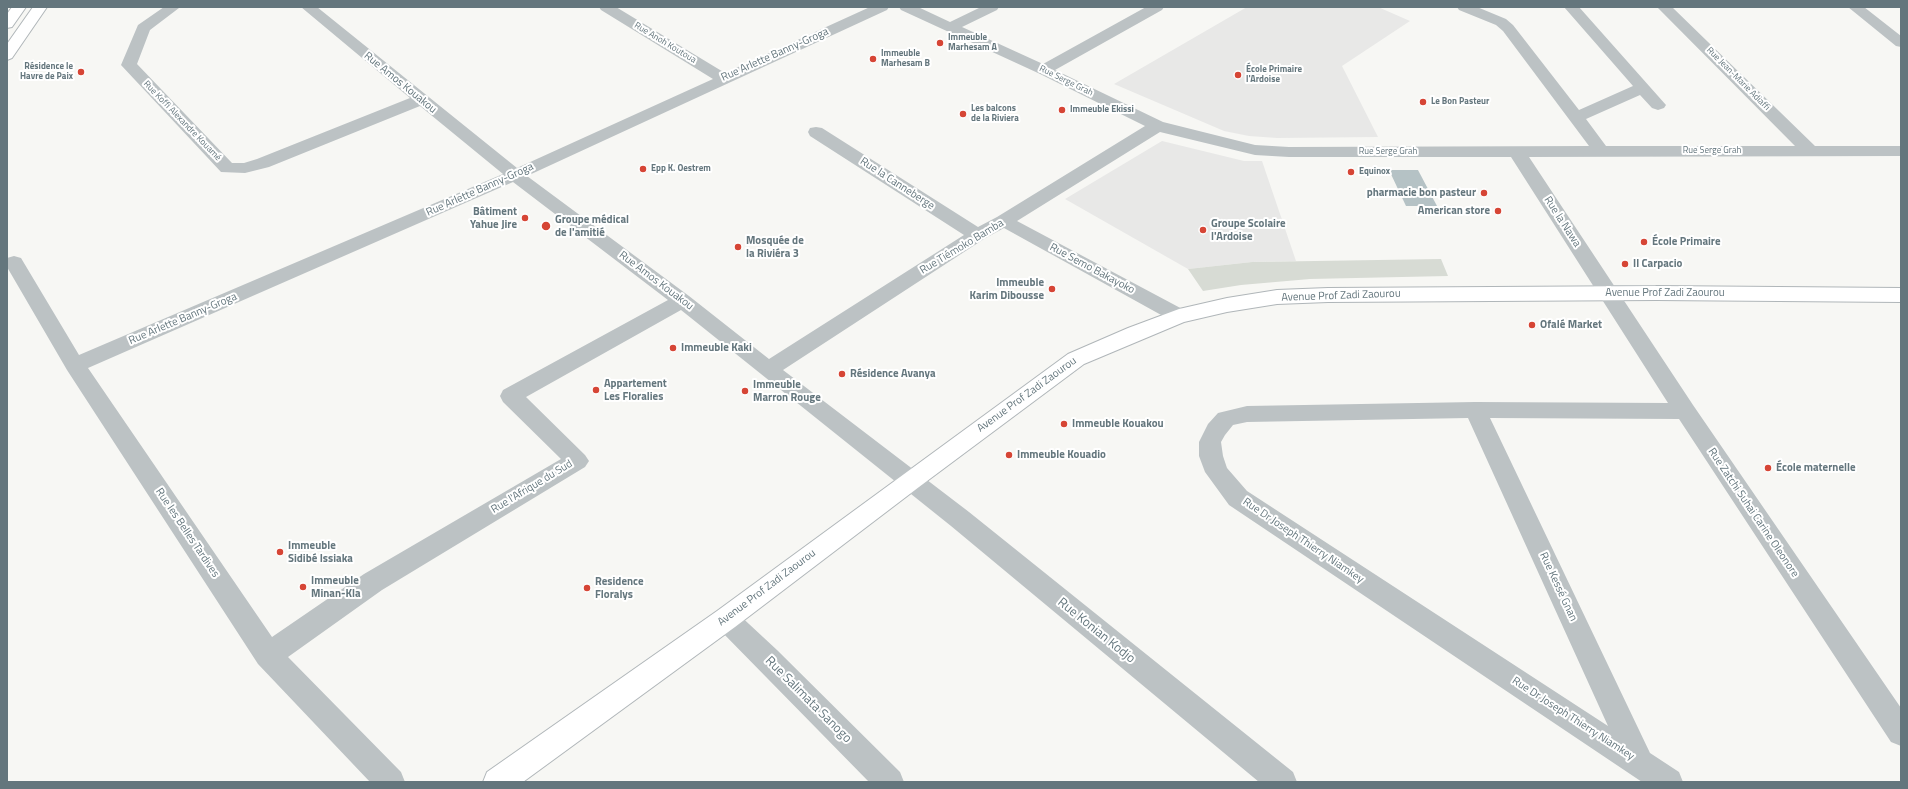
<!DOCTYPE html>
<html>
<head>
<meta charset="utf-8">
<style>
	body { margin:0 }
	#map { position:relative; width:1908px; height:789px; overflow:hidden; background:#f7f7f4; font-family:"Titillium Web",sans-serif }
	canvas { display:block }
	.frame { position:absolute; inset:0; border:8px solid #64767d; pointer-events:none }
</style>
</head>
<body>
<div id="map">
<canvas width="1908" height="789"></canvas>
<div class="frame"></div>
</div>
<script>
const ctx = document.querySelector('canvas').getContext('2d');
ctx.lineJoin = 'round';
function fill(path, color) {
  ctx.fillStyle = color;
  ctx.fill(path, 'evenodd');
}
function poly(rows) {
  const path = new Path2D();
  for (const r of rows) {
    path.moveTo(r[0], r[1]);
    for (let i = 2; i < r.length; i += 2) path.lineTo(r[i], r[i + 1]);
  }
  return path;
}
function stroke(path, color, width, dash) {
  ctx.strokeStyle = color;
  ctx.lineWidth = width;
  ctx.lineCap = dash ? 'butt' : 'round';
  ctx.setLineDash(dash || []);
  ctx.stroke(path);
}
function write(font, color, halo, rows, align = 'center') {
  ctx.font = font + ' "Titillium Web",sans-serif';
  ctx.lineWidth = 4;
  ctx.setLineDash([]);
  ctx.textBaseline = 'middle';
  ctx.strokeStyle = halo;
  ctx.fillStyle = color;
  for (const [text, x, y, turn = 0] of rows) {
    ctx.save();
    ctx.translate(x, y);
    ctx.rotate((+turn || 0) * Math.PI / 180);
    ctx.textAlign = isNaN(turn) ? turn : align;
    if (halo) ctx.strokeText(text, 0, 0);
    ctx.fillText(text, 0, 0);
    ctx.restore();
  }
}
const built = poly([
	[1247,7,1378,7,1410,21,1342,66,1378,137,1277,138,1249,136,1224,131,1114,84],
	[1162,141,1244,161,1262,161,1296,261,1252,262,1188,269,1065,199]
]);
const green = poly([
	[1441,259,1448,276,1310,279,1241,285,1203,291,1188,269,1252,262]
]);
const water = poly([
	[1389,170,1418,170,1437,206,1406,206]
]);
const minor = poly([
	[164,7,179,8,150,30,137,64,232,163,244,163,257,159,410,98,301,7,317,7,517,168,713,79,601,10,599,7,616,7,725,73,870,7,889,7,887,10,527,176,689,296,769,359,964,235,810,136,808,132,810,128,816,127,822,128,978,227,997,217,1145,126,1038,73,901,10,899,7,918,7,950,22,981,7,999,7,997,10,962,27,1043,64,1146,7,1164,7,1162,10,1055,70,1163,122,1255,145,1289,147,1589,146,1503,31,1496,25,1459,10,1457,7,1477,7,1506,19,1513,25,1579,110,1633,86,1564,7,1579,7,1666,105,1664,108,1658,110,1652,108,1640,95,1586,119,1606,146,1795,146,1657,7,1672,7,1815,146,1901,146,1901,156,1529,157,1693,405,1901,708,1901,746,1891,742,1679,419,1490,418,1650,753,1679,772,1683,782,1642,782,1229,505,1205,472,1199,456,1199,442,1208,424,1218,413,1247,406,1475,402,1668,403,1511,157,1289,157,1255,155,1160,132,1017,221,1186,311,1189,316,1186,321,1179,323,1172,321,1004,228,984,239,783,370,969,512,1293,772,1297,782,1259,782,951,526,681,310,526,397,585,455,589,461,585,467,382,590,288,657,401,772,405,782,370,782,258,664,67,370,7,267,7,258,14,256,21,258,79,355,503,174,420,106,269,167,245,173,221,172,121,65,138,25,164,7],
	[513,182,668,300,503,390,500,396,503,402,561,459,364,574,272,637,88,368,513,182],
	[1468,418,1608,726,1247,491,1227,468,1223,456,1221,442,1225,435,1233,425,1247,422,1468,418],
	[1848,7,1864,7,1901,36,1901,47,1896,46,1848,7],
	[726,608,735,611,777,650,900,772,904,782,869,782,717,627,713,619,717,611,726,608]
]);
const major = poly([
	[12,7,26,7,12,27,7,28,7,14,12,7],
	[33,7,47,7,12,58,7,60,7,44,33,7],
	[1656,286,1901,288,1901,302,1656,300,1328,302,1277,304,1227,312,1184,322,1084,364,919,487,735,627,523,782,483,782,487,772,717,611,1068,354,1128,328,1179,309,1227,298,1277,290,1328,288,1656,286]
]);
const markers = [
	[940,43,4,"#d64535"],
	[873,59,4,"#d64535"],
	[81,72,4,"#d64535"],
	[1238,75,4,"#d64535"],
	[1423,102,4,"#d64535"],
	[1062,110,4,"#d64535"],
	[963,114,4,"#d64535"],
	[643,169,4,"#d64535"],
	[1351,172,4,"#d64535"],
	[1484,193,4,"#d64535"],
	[1498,211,4,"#d64535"],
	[525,218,4,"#d64535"],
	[546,226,5,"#d64535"],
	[1203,230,4,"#d64535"],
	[1644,242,4,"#d64535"],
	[738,247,4,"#d64535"],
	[1625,264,4,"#d64535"],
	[1052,289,4,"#d64535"],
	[1532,325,4,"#d64535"],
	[673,348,4,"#d64535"],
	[842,374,4,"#d64535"],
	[596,390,4,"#d64535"],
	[745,391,4,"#d64535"],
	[1064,424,4,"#d64535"],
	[1009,455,4,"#d64535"],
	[1768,468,4,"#d64535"],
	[280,552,4,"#d64535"],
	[303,587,4,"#d64535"],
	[587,588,4,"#d64535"]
];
const farPoinames = [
	["Immeuble",948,38],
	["Marhesam A",948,48],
	["Immeuble",881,54],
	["Marhesam B",881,64],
	["Résidence le",73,67,"right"],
	["Havre de Paix",73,77,"right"],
	["École Primaire",1246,70],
	["l'Ardoise",1246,80],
	["Le Bon Pasteur",1431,102],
	["Les balcons",971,109],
	["de la Riviera",971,119],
	["Immeuble Ekissi",1070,110],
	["Epp K. Oestrem",651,169],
	["Equinox",1359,172]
];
const farStreetnames = [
	["Rue Anoh Koutoua",665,43,31],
	["Rue Jean-Marie Adiaffi",1738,79,45],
	["Rue Serge Grah",1066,81,26],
	["Rue Koffi Alexandre Kouamé",182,121,46],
	["Rue Serge Grah",1712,151],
	["Rue Serge Grah",1388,152]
];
const streetNames = [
	["Rue Arlette Banny-Groga",775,55,-24],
	["Rue Amos Kouakou",400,83,39],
	["Rue la Canneberge",897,184,33],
	["Rue Arlette Banny-Groga",480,190,-24],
	["Rue la Nawa",1562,222,57],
	["Rue Tiémoko Bamba",962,247,-31],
	["Rue Semo Bakayoko",1092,269,28],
	["Rue Amos Kouakou",656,281,37],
	["Avenue Prof Zadi Zaourou",1665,293],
	["Avenue Prof Zadi Zaourou",1341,296,-2],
	["Rue Arlette Banny-Groga",183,319,-23],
	["Avenue Prof Zadi Zaourou",1027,395,-36],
	["Rue l'Afrique du Sud",532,487,-31],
	["Rue Zatchi Suhai Carine Oleonore",1753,513,56],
	["Rue les Belles Tardives",187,533,56],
	["Rue Dr Joseph Thierry Niamkey",1303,541,34],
	["Rue Kessé Gnan",1558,587,65],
	["Avenue Prof Zadi Zaourou",767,588,-37],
	["Rue Dr Joseph Thierry Niamkey",1573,719,33]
];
const poiNames = [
	["pharmacie bon pasteur",1476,193,"right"],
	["American store",1490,211,"right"],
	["Bâtiment",517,212,"right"],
	["Yahue Jire",517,225,"right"],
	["Groupe médical",555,220],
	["de l'amitié",555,233],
	["Groupe Scolaire",1211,224],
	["l'Ardoise",1211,237],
	["Mosquée de",746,241],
	["la Riviéra 3",746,254],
	["École Primaire",1652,242],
	["Il Carpacio",1633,264],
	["Immeuble",1044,283,"right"],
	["Karim Dibousse",1044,296,"right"],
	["Ofalé Market",1540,325],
	["Immeuble Kaki",681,348],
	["Résidence Avanya",850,374],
	["Appartement",604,384],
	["Les Floralies",604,397],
	["Immeuble",753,385],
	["Marron Rouge",753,398],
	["Immeuble Kouakou",1072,424],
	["Immeuble Kouadio",1017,455],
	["École maternelle",1776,468],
	["Immeuble",288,546],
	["Sidibé Issiaka",288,559],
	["Immeuble",311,581],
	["Minan-Kla",311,594],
	["Residence",595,582],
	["Floralys",595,595]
];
const nearStreetnames = [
	["Rue Konian Kodjo",1096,631,39],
	["Rue Salimata Sanogo",808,700,45]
];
fill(built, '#e8e8e7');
fill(green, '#d7dbd4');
fill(water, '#b5c2c5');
stroke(major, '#b0b6b9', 2);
fill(minor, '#bcc2c4');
fill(major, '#fff');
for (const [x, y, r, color] of markers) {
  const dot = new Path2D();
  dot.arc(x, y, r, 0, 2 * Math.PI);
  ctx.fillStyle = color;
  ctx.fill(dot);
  stroke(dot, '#fff', 1.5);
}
write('bold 9px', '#64767d', '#fff', farPoinames, 'left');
write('9px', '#64767d', '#fff', farStreetnames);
write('11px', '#64767d', '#fff', streetNames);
write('bold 11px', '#64767d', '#fff', poiNames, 'left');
write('13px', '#64767d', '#fff', nearStreetnames);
</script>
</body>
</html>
